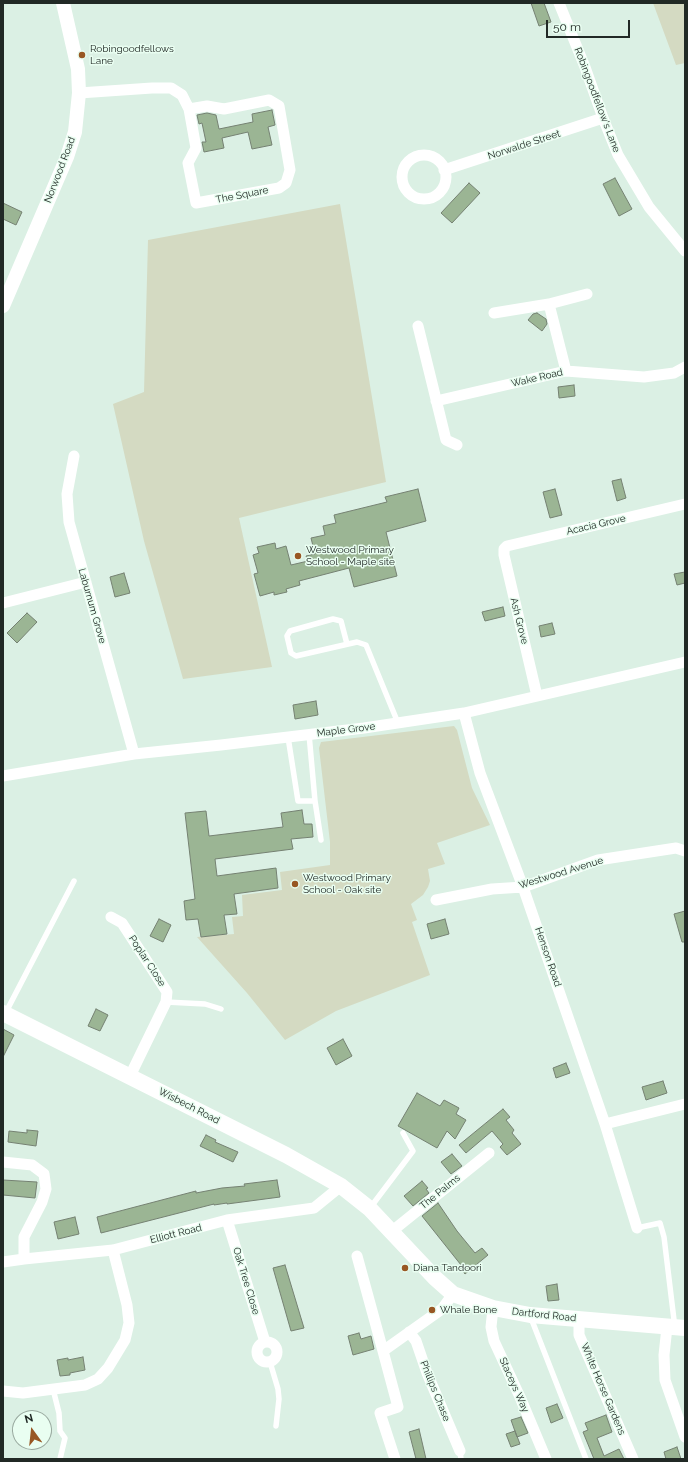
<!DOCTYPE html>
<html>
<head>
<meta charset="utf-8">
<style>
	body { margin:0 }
	#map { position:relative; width:688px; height:1462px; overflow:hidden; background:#dbf0e4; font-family:Raleway,sans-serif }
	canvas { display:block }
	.frame { position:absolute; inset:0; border:4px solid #212925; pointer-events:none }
	.north { position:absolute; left:12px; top:1410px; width:40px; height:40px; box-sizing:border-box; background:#e9fef1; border:1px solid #99a99f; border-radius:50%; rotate:345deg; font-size:11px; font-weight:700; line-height:16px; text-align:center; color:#212925 }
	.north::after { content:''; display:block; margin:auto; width:14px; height:18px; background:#985723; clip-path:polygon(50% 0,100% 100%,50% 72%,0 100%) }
	.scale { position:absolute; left:546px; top:20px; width:84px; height:18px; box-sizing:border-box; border:2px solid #212925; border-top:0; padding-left:5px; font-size:12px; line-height:14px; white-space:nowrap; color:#212925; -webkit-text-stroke:3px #e9fef1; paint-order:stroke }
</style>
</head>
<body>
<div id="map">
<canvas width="688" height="1462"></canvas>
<div class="frame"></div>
<div class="north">N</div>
<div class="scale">50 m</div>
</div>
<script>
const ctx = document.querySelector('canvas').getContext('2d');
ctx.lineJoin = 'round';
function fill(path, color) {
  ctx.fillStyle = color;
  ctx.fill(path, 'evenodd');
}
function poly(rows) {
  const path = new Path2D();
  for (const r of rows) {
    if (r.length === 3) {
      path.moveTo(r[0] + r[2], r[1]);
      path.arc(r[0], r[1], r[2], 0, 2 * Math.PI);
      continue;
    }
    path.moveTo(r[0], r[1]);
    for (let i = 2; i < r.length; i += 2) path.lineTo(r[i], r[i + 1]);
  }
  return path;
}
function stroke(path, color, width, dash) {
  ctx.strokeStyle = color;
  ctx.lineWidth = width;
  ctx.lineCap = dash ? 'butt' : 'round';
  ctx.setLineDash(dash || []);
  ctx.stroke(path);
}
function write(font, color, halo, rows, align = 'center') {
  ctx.font = font + ' Raleway,sans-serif';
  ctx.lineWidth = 3;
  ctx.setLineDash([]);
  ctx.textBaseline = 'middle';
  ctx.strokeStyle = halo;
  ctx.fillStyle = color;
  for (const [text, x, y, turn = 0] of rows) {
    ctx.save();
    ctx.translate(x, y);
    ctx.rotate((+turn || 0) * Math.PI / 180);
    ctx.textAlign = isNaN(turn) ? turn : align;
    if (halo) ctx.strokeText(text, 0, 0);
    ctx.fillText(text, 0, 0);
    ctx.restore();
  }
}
const green = poly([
	[653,3,685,3,685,63,676,65],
	[340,204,386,482,239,518,272,667,183,679,144,541,113,404,144,392,148,240],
	[454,726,457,730,472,788,490,825,437,843,445,864,428,869,430,881,428,887,423,895,411,904,417,920,412,922,430,975,336,1011,285,1040,247,993,197,937,234,934,232,917,243,916,242,895,282,890,280,872,330,865,330,842,319,748,321,742]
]);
const building = poly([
	[531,3,544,3,551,22,539,26,531,3],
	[272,110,275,125,268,127,272,145,252,149,248,132,222,138,224,148,204,152,202,142,206,142,202,123,199,124,197,115,207,113,216,115,219,129,253,122,252,114,272,110],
	[615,178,632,209,619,216,603,184,615,178],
	[469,183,480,193,452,223,441,213,469,183],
	[3,203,22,212,16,225,3,219,3,203],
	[537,313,546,319,547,324,542,331,528,320,533,314,537,313],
	[574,385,575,396,559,398,558,387,574,385],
	[621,479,626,498,617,501,612,481,621,479],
	[418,489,426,521,386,532,397,576,354,587,349,568,299,581,300,585,286,589,287,592,274,595,274,592,260,596,254,574,258,573,253,555,259,553,257,547,275,543,276,549,286,546,291,565,308,561,306,556,315,554,311,538,325,535,323,526,336,523,334,515,387,502,385,497,418,489],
	[555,489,562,515,550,518,543,492,555,489],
	[685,572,685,583,677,585,674,574,685,572],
	[124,573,130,593,115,597,110,577,124,573],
	[503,607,505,616,485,621,482,612,503,607],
	[27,613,37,622,17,643,7,633,27,613],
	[552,623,555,634,541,637,539,626,552,623],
	[316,701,318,715,295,719,293,705,316,701],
	[302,810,304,824,312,824,313,837,291,839,293,849,215,859,217,876,276,868,278,888,234,894,237,914,224,915,227,934,201,937,198,919,186,920,184,901,195,899,185,813,206,811,209,836,283,827,281,813,302,810],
	[685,911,685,942,682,942,674,914,685,911],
	[159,919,171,925,163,942,150,936,159,919],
	[445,919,449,934,431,939,427,924,445,919],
	[96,1009,108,1015,100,1031,88,1026,96,1009],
	[3,1029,14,1035,3,1057,3,1029],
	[343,1039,352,1056,336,1065,327,1048,343,1039],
	[566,1063,570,1073,556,1078,553,1068,566,1063],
	[663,1081,667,1093,646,1100,642,1087,663,1081],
	[417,1093,440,1106,444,1100,459,1108,456,1114,466,1120,455,1139,447,1131,437,1148,398,1126,417,1093],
	[503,1109,510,1117,506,1120,514,1130,512,1133,521,1144,507,1155,500,1147,503,1144,492,1131,466,1153,459,1145,503,1109],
	[27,1130,38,1131,36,1146,8,1142,9,1131,27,1133,27,1130],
	[206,1135,216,1140,215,1142,238,1152,233,1162,200,1146,206,1135],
	[452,1154,462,1166,451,1174,441,1162,452,1154],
	[3,1180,37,1182,35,1198,3,1195,3,1180],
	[277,1180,280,1197,227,1204,227,1203,214,1205,214,1204,101,1233,97,1217,196,1191,196,1193,222,1188,245,1186,244,1184,277,1180],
	[422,1181,428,1188,426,1189,429,1193,413,1206,404,1196,422,1181],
	[438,1203,457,1231,475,1253,482,1248,488,1255,465,1274,459,1266,461,1265,422,1216,438,1203],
	[75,1217,79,1234,58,1239,54,1222,75,1217],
	[285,1265,304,1328,291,1331,273,1268,285,1265],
	[557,1284,559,1300,548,1301,546,1286,557,1284],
	[359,1333,361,1339,371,1336,374,1349,353,1355,348,1336,359,1333],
	[83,1357,85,1370,70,1373,70,1375,60,1376,57,1360,68,1358,68,1360,83,1357],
	[557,1404,563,1418,551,1423,546,1408,557,1404],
	[606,1415,612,1432,597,1438,604,1456,619,1449,624,1459,594,1459,583,1432,588,1430,585,1423,606,1415],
	[521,1417,528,1433,517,1437,511,1420,521,1417],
	[419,1429,426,1459,416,1459,409,1432,419,1429],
	[515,1431,520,1444,511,1447,506,1434,515,1431],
	[677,1447,681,1459,666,1459,664,1452,677,1447]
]);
const service = poly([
	[347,644,341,621,333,619,290,631,287,636,291,653,296,656,357,642,366,645,398,723],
	[309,734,315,801,321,840],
	[288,737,298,801,315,801],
	[166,1002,205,1004,221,1009],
	[5,1014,74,881],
	[370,1208,413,1151,403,1133],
	[637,1228,660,1223,664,1237,674,1320,673,1327],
	[531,1318,586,1459],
	[270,1362,278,1389,279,1399,276,1426],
	[53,1389,59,1413,60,1431,65,1438,60,1459],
	[460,1451,461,1459]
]);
const minor = poly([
	[559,3,585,67,603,118,618,155,649,207,685,251],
	[79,93,152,88,171,88,182,95,189,109,196,148,188,163,196,203,279,188,286,183,290,170,279,106,269,100,224,109,207,106,189,109],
	[424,177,22],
	[444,170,603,118],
	[549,304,566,371],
	[494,313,549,304,587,294],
	[418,326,446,440,457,445],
	[436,401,566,371,644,377,674,373,685,367],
	[74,456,67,494,69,522,134,754],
	[3,603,86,582],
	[537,696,504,555,504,549,507,546,685,504],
	[464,713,480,773,523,887,605,1124,685,1104],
	[3,776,134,754,221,745,364,728,464,713,685,662],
	[436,900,492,889,523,887,598,860,676,848,685,851],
	[111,917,122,923,167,992,166,1002,130,1076],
	[605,1124,637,1228],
	[3,1162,32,1165,44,1174,46,1189,42,1202,24,1237,24,1259],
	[227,1220,265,1342],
	[391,1232,489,1153],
	[357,1256,383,1351,442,1309,453,1294],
	[3,1262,24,1259,113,1250,227,1220,314,1208,341,1186],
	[493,1308,491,1327,494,1341,520,1397,546,1459],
	[579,1318,579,1335,633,1459],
	[667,1327,664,1355,665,1380,685,1437],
	[409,1332,416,1341,427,1373,460,1451],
	[267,1352,10],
	[383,1351,398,1407,380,1413,395,1459],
	[3,1391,23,1393,85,1385,98,1379,108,1368,125,1340,129,1323,127,1305,113,1250]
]);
const tertiary = poly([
	[3,306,67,157,75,132,79,93,78,69,63,3]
]);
const secondary = poly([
	[3,1013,286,1155,341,1186,370,1209,435,1278,453,1294,493,1308,530,1315,685,1328]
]);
const markers = [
	[82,55,4,"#985723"],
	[298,556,4,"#985723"],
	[295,884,4,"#985723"],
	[405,1268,4,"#985723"],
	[432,1310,4,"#985723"]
];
const poiNames = [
	["Robingoodfellows",90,49],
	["Lane",90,61],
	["Westwood Primary",306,550],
	["School - Maple site",306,562],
	["Westwood Primary",303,878],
	["School - Oak site",303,890],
	["Diana Tandoori",413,1268],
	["Whale Bone",440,1310]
];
const streetNames = [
	["Robingoodfellow's Lane",597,100,69],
	["Norwalde Street",524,145,-18],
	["Norwood Road",60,170,-69],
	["The Square",242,195,-11],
	["Wake Road",537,378,-13],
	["Acacia Grove",596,525,-13],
	["Laburnum Grove",92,606,74],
	["Ash Grove",519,621,76],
	["Maple Grove",346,730,-7],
	["Westwood Avenue",561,873,-17],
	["Henson Road",548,957,71],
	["Poplar Close",147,961,57],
	["Wisbech Road",189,1106,27],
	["The Palms",440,1192,-39],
	["Elliott Road",176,1234,-14],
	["Oak Tree Close",246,1281,73],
	["Dartford Road",544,1315,6],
	["Staceys Way",514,1385,66],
	["White Horse Gardens",603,1389,67],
	["Phillips Chase",435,1391,68]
];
fill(green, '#d4dac2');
fill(building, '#9bb594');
stroke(building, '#758172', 1);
stroke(service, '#fff', 5.5);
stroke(minor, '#fff', 11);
stroke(tertiary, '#fff', 14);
stroke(secondary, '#fff', 16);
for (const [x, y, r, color] of markers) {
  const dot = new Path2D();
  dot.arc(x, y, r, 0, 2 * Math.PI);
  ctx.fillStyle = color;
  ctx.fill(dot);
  stroke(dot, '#e9fef1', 1.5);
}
write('10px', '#212925', '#e9fef1', poiNames, 'left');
write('10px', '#212925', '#e9fef1', streetNames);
</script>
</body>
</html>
